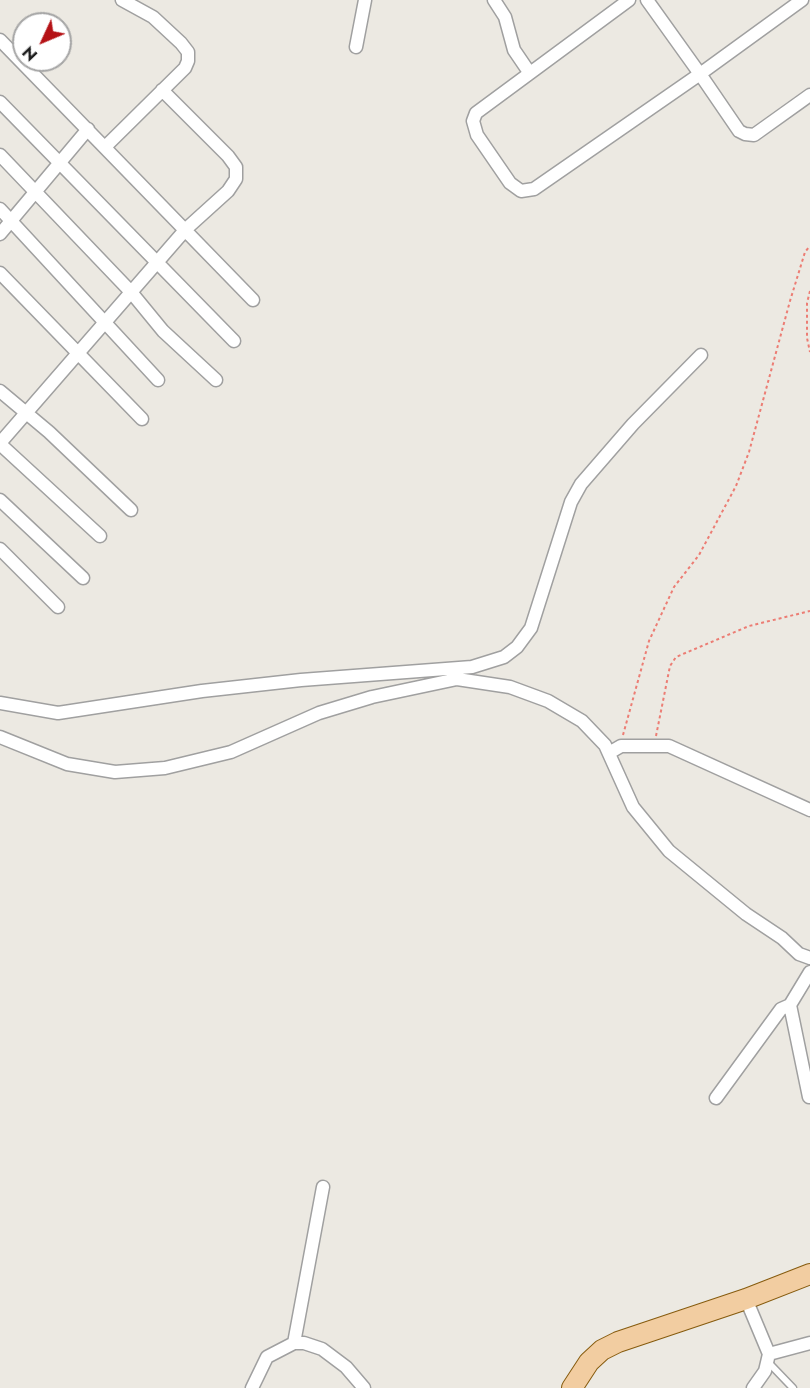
<!DOCTYPE html>
<html>
<head>
<meta charset="utf-8">
<style>
	body { margin:0 }
	#map { position:relative; width:810px; height:1388px; overflow:hidden; background:#ece9e2; font-family:Jost,sans-serif }
	canvas { display:block }
	.north { position:absolute; left:12px; top:12px; width:60px; height:60px; box-sizing:border-box; background:#fff; border:2px solid #a4a4a4; border-radius:50%; rotate:226deg; font-size:16px; font-weight:700; line-height:24px; text-align:center; color:#1c1c1c }
	.north::after { content:''; display:block; margin:auto; width:21px; height:27px; background:#b51216; clip-path:polygon(50% 0,100% 100%,50% 72%,0 100%) }
</style>
</head>
<body>
<div id="map">
<canvas width="810" height="1388"></canvas>
<div class="north">N</div>
</div>
<script>
const ctx = document.querySelector('canvas').getContext('2d');
ctx.lineJoin = 'round';
function poly(rows) {
  const path = new Path2D();
  for (const r of rows) {
    path.moveTo(r[0], r[1]);
    for (let i = 2; i < r.length; i += 2) path.lineTo(r[i], r[i + 1]);
  }
  return path;
}
function stroke(path, color, width, dash) {
  ctx.strokeStyle = color;
  ctx.lineWidth = width;
  ctx.lineCap = dash ? 'butt' : 'round';
  ctx.setLineDash(dash || []);
  ctx.stroke(path);
}
const path = poly([
	[810,291,807,303,807,338,810,352],
	[623,735,649,641,674,587,699,555,736,486,749,452,790,301,805,252,810,246],
	[656,736,670,666,676,657,749,626,810,611]
]);
const service = poly([
	[768,1362,793,1388]
]);
const minor = poly([
	[494,0,505,17,514,50,529,72],
	[629,0,476,113,473,121,477,135,510,183,521,191,534,189,700,74,739,131,745,134,754,135,810,95],
	[647,0,700,74,802,0],
	[0,40,253,300],
	[356,47,365,0],
	[0,102,234,341],
	[105,147,185,68,188,61,188,52,181,43,153,17,122,0],
	[0,155,131,292,163,331,216,380],
	[0,209,158,380],
	[0,234,88,129],
	[0,273,142,419],
	[0,391,49,432,131,510],
	[0,443,186,229,228,191,236,179,236,167,228,156,162,90],
	[0,444,100,536],
	[0,500,83,578],
	[0,549,58,607],
	[0,703,58,713,202,691,301,680,472,667,504,657,517,647,531,628,571,502,581,484,633,424,701,355],
	[0,737,67,764,115,772,165,768,231,752,319,713,372,697,457,679,510,687,548,701,582,721,605,745,633,807,669,851,746,914,782,938,799,954,810,958],
	[609,753,621,746,669,746,810,810],
	[809,1097,790,1005,810,972],
	[716,1098,781,1009,790,1005],
	[746,1299,769,1354,765,1371,753,1388],
	[294,1343,323,1187],
	[769,1354,810,1343],
	[252,1388,267,1357,294,1343,304,1343,322,1349,346,1367,364,1388]
]);
const primary = poly([
	[572,1388,589,1362,602,1350,618,1342,746,1299,810,1274]
]);
stroke(service, '#a0a0a0', 9);
stroke(minor, '#a0a0a0', 15);
stroke(primary, '#865b0e', 22);
stroke(path, '#ec7d74', 2, [3, 3]);
stroke(service, '#fff', 6);
stroke(minor, '#fff', 12);
stroke(primary, '#f2cda1', 20);
</script>
</body>
</html>
